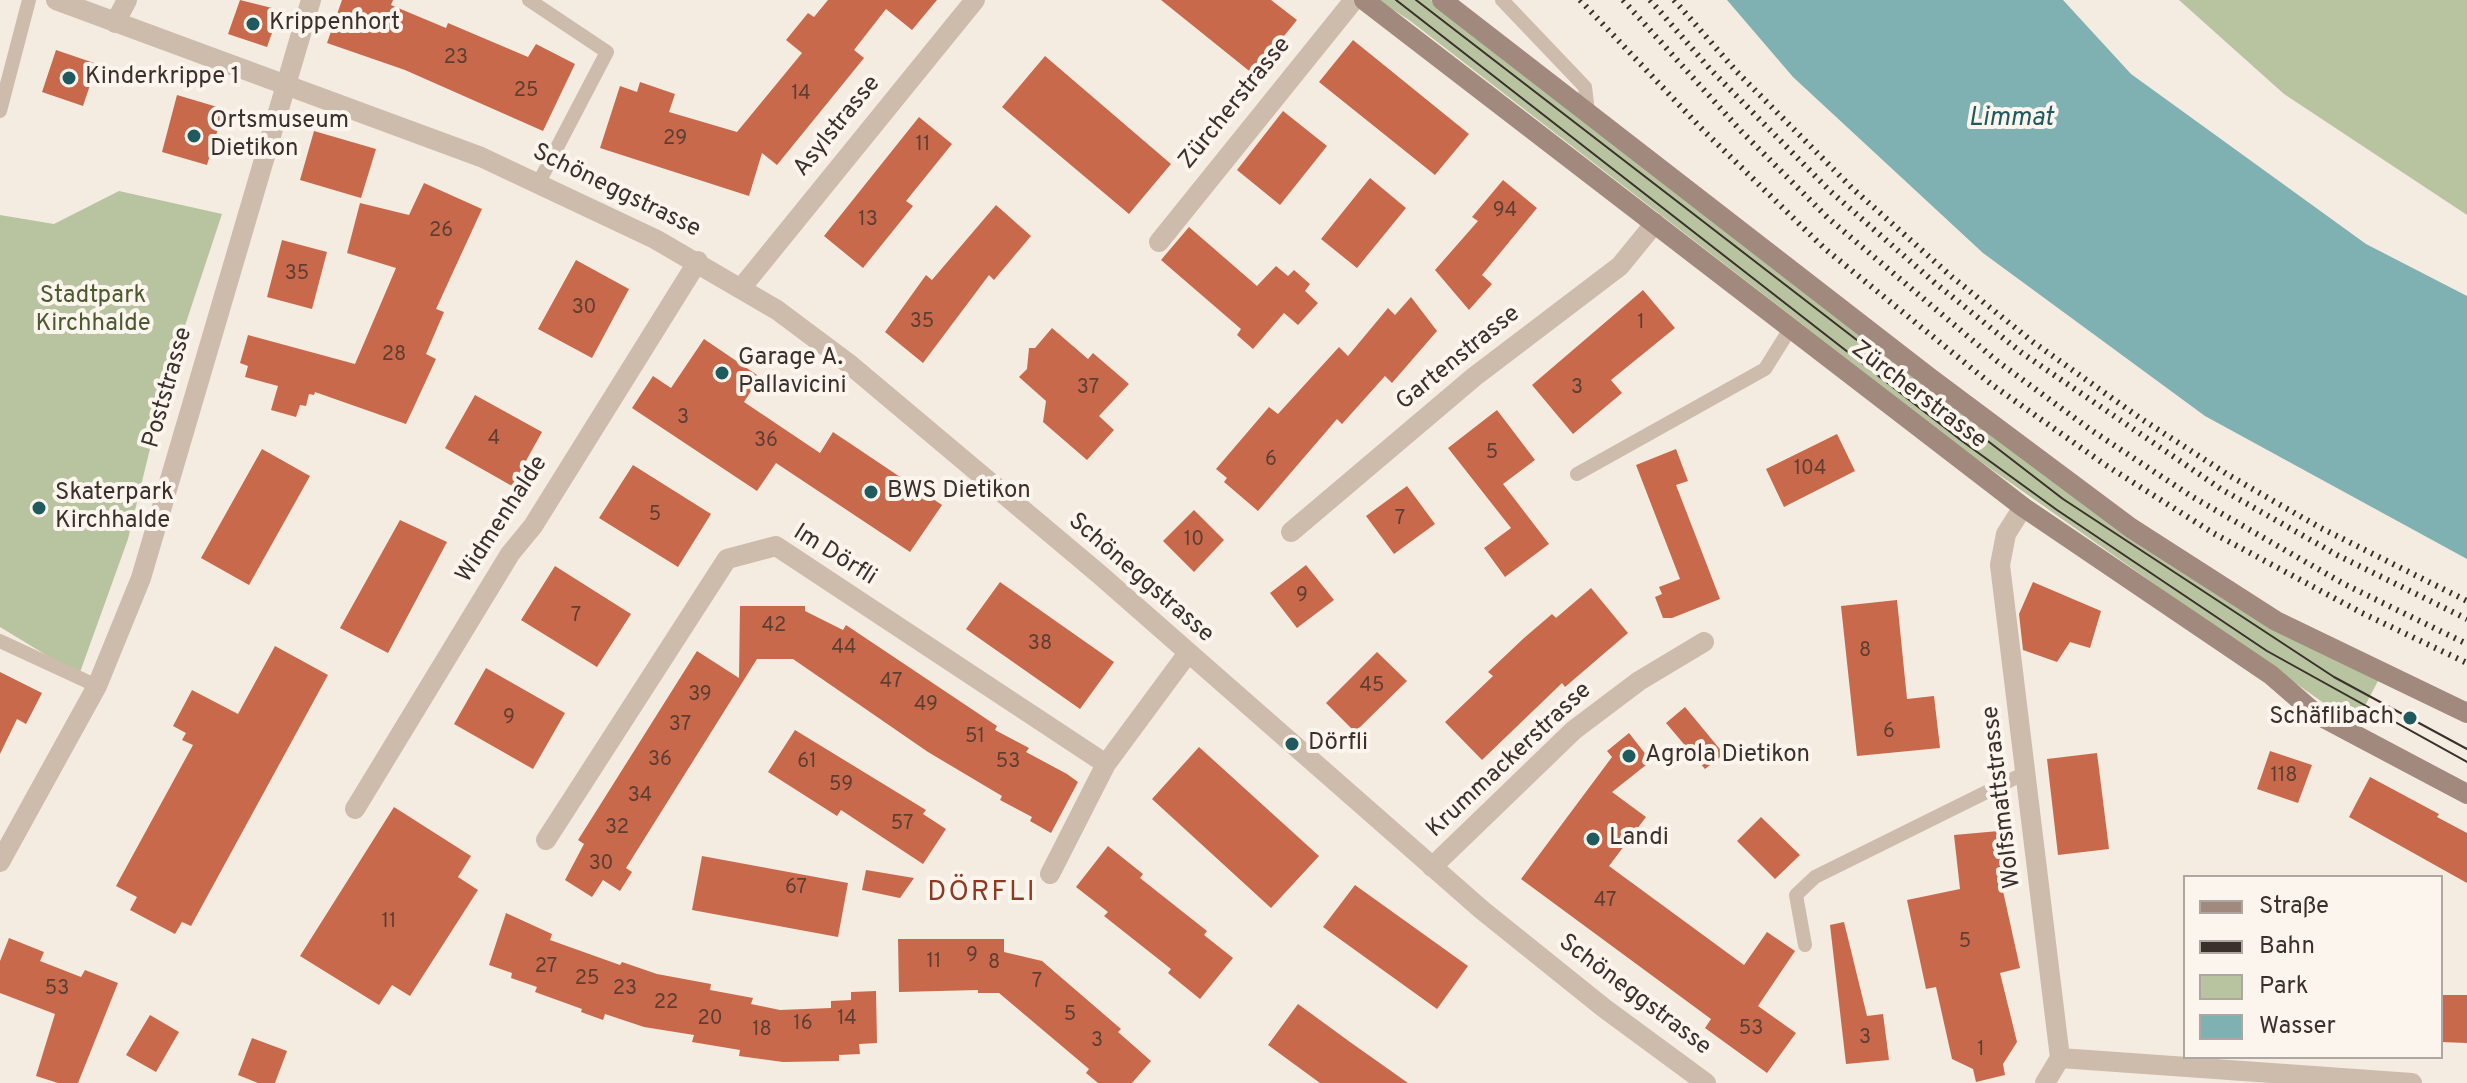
<!DOCTYPE html>
<html>
<head>
<meta charset="utf-8">
<style>
	body { margin:0 }
	#map { position:relative; width:2467px; height:1083px; overflow:hidden; background:#f4ebe1; font-family:Overpass,sans-serif }
	canvas { display:block }
	.legend { position:absolute; left:2183px; top:875px; width:260px; height:184px; box-sizing:border-box; background:#fbf5ee; border:2px solid #aea6a0; margin:0; padding:10px 14px; list-style:none; font-size:24px; color:#3b302b }
	.legend li { display:flex; align-items:center; gap:16px; height:40px }
	.legend b { width:40px; border:2px solid #aea6a0 }
</style>
</head>
<body>
<div id="map">
<canvas width="2467" height="1083"></canvas>
<ul class="legend">
<li><b style="height:10px;background:#a18a7d"></b>Straße</li>
<li><b style="height:10px;background:#3b302b"></b>Bahn</li>
<li><b style="height:22px;background:#b8c4a0"></b>Park</li>
<li><b style="height:22px;background:#7fb0b2"></b>Wasser</li>
</ul>
</div>
<script>
const ctx = document.querySelector('canvas').getContext('2d');
ctx.lineJoin = 'round';
function fill(path, color) {
  ctx.fillStyle = color;
  ctx.fill(path, 'evenodd');
}
function poly(rows) {
  const path = new Path2D();
  for (const r of rows) {
    path.moveTo(r[0], r[1]);
    for (let i = 2; i < r.length; i += 2) path.lineTo(r[i], r[i + 1]);
  }
  return path;
}
function stroke(path, color, width, dash) {
  ctx.strokeStyle = color;
  ctx.lineWidth = width;
  ctx.lineCap = dash ? 'butt' : 'round';
  ctx.setLineDash(dash || []);
  ctx.stroke(path);
}
function write(font, color, halo, rows, align = 'center') {
  ctx.font = font + ' Overpass,sans-serif';
  ctx.lineWidth = 8;
  ctx.setLineDash([]);
  ctx.textBaseline = 'middle';
  ctx.strokeStyle = halo;
  ctx.fillStyle = color;
  for (const [text, x, y, turn = 0] of rows) {
    ctx.save();
    ctx.translate(x, y);
    ctx.rotate((+turn || 0) * Math.PI / 180);
    ctx.textAlign = isNaN(turn) ? turn : align;
    if (halo) ctx.strokeText(text, 0, 0);
    ctx.fillText(text, 0, 0);
    ctx.restore();
  }
}
const green = poly([
	[1378,0,1431,0,1875,348,2379,679,2355,725,1971,455,1409,20],
	[2179,0,2467,0,2467,215,2284,94],
	[119,191,222,214,166,383,128,539,79,675,0,627,0,215,54,224]
]);
const water = poly([
	[1727,0,2063,0,2131,74,2366,244,2467,296,2467,559,2205,416,1983,253,1793,77]
]);
const building = poly([
	[240,0,280,10,267,47,228,34],
	[342,0,393,0,391,5,446,28,448,23,528,57,536,44,575,64,543,131,405,70,327,43],
	[828,0,937,0,912,30,886,9,854,50,864,58,777,165,762,153,749,196,600,148,620,86,637,92,640,82,675,94,669,112,737,132,802,53,786,40,808,13,814,17],
	[1161,0,1271,0,1297,20,1253,74],
	[1353,40,1469,134,1435,175,1319,82],
	[56,50,97,64,83,106,42,92],
	[1045,56,1171,164,1129,214,1002,107],
	[177,95,224,109,207,165,162,152],
	[1283,111,1327,146,1280,205,1237,170],
	[919,117,952,144,906,201,913,206,863,268,824,236],
	[314,131,376,149,361,198,300,180],
	[1370,178,1406,208,1357,268,1321,239],
	[1503,180,1537,208,1482,275,1492,284,1469,310,1435,270,1478,221,1472,217],
	[424,183,482,209,436,309,444,312,426,354,436,359,406,424,315,392,314,395,309,394,306,406,300,405,296,417,271,410,278,386,245,377,248,366,240,363,248,335,355,364,396,268,347,253,360,203,409,215],
	[996,205,1031,236,994,280,989,275,923,363,885,332,926,275,932,280],
	[1189,227,1257,286,1276,266,1288,276,1294,270,1310,284,1305,291,1318,303,1298,325,1284,313,1253,349,1237,335,1241,329,1161,260],
	[282,240,327,252,312,309,267,297],
	[576,260,629,289,592,358,538,329],
	[1643,290,1675,328,1611,380,1622,393,1573,434,1532,385],
	[1411,297,1437,331,1392,383,1385,376,1342,424,1337,419,1258,511,1224,482,1227,478,1216,469,1269,407,1278,414,1339,347,1348,356,1388,308,1395,315],
	[1052,328,1088,359,1093,353,1129,384,1099,416,1114,430,1087,460,1043,422,1046,401,1019,377,1027,369,1029,348,1035,348],
	[704,339,760,377,744,402,820,453,833,432,942,505,910,552,776,463,757,491,632,408,653,376,671,388],
	[475,395,542,432,512,486,445,448],
	[1497,410,1535,460,1503,484,1549,544,1505,577,1484,548,1511,528,1448,448],
	[1837,434,1855,471,1784,507,1766,469],
	[262,449,310,476,249,585,201,558],
	[1676,449,1688,481,1676,485,1720,599,1672,618,1663,618,1655,597,1662,594,1659,587,1680,579,1636,465],
	[633,465,711,514,678,567,599,518],
	[1407,486,1435,524,1394,554,1366,516],
	[1194,510,1224,540,1194,572,1163,541],
	[400,520,447,542,388,653,340,628],
	[1306,565,1334,600,1297,628,1270,593],
	[555,566,631,614,597,667,521,620],
	[1000,582,1114,662,1080,709,966,629],
	[2033,582,2101,611,2090,648,2070,642,2057,662,2023,650,2019,614],
	[1591,588,1628,633,1565,687,1562,683,1482,760,1445,722,1493,676,1488,672,1524,638,1552,614,1556,618],
	[1897,600,1907,699,1934,696,1940,748,1857,756,1841,606],
	[740,606,805,606,805,611,843,630,846,625,997,726,995,730,1029,748,1026,752,1067,774,1078,782,1051,833,1030,821,1032,817,1000,800,1002,796,928,752,793,659,757,659,626,868,632,872,620,891,603,880,592,897,565,880,584,844,578,840,697,651,739,678],
	[275,646,328,675,191,926,182,922,175,934,130,910,137,897,116,886,193,745,182,740,186,733,173,726,192,690,238,714],
	[1377,652,1407,681,1355,732,1326,703],
	[486,668,565,713,533,769,454,724],
	[0,672,42,693,26,724,17,719,0,754],
	[1685,707,1724,754,1705,769,1666,723],
	[795,730,926,810,923,814,946,829,923,864,841,810,837,816,768,772],
	[1629,733,1651,761,1612,792,1646,817,1609,866,1744,965,1767,932,1795,951,1758,1006,1796,1033,1767,1073,1705,1028,1711,1019,1521,879,1612,757,1607,751],
	[1199,747,1319,856,1271,908,1152,799],
	[2270,751,2312,765,2298,803,2257,789],
	[2097,753,2109,849,2058,855,2047,759],
	[2370,777,2439,814,2437,817,2467,833,2467,883,2349,817],
	[394,807,471,856,458,877,478,890,410,996,392,985,379,1005,300,956],
	[1761,817,1800,855,1775,879,1737,841],
	[2010,830,2014,872,1999,873,2020,968,2000,973,2017,1042,2003,1064,2005,1075,1976,1082,1973,1069,1952,1059,1936,987,1926,989,1907,900,1960,889,1954,835],
	[1108,846,1143,874,1140,878,1207,931,1204,935,1233,958,1200,999,1168,973,1171,969,1104,916,1108,912,1076,887],
	[702,856,848,883,838,937,692,910],
	[866,870,914,878,900,898,862,890],
	[1355,885,1468,966,1437,1009,1323,927],
	[506,913,552,934,550,940,620,965,622,962,657,974,711,984,710,990,753,998,751,1004,780,1010,831,1008,831,1001,851,1000,851,992,876,991,877,1043,859,1044,860,1054,839,1055,839,1061,783,1062,739,1056,740,1050,692,1042,694,1035,644,1027,605,1014,603,1020,581,1012,582,1009,535,992,537,987,511,978,512,973,489,965],
	[1844,922,1867,1016,1883,1014,1889,1060,1846,1064,1830,925],
	[9,938,44,952,40,961,81,977,85,970,118,983,78,1083,58,1083,36,1076,55,1014,0,993,0,961],
	[898,939,1004,939,1004,952,1042,961,1121,1029,1118,1032,1151,1061,1132,1083,1098,1083,1086,1073,1089,1069,999,993,978,993,978,990,899,992],
	[2441,995,2467,995,2467,1043,2441,1042],
	[1298,1004,1350,1042,1408,1083,1320,1083,1268,1045],
	[150,1015,179,1032,156,1072,126,1055],
	[252,1038,287,1051,275,1083,258,1083,238,1075]
]);
const service = poly([
	[529,0,607,52,539,182],
	[1502,0,1585,87,1588,112],
	[0,111,29,0],
	[1577,474,1765,369,1790,329],
	[0,641,97,686],
	[1805,945,1796,895,1815,877,2027,772]
]);
const minor = poly([
	[115,23,127,0],
	[1159,242,1354,0],
	[2023,507,2006,534,2000,565,2060,1058,2045,1083],
	[1291,532,1474,377,1620,266,1655,223],
	[355,809,510,554,533,526,698,261],
	[546,840,727,559,776,546,1106,764],
	[0,862,97,686,141,578,311,0],
	[1432,867,1574,730,1639,681,1704,642],
	[1050,874,1106,764,1188,653],
	[2060,1058,2412,1083]
]);
const tertiary = poly([
	[56,0,481,157,655,239,777,310,848,363,1099,574,1482,910,1604,1008,1706,1083],
	[742,287,975,0]
]);
const secondary = poly([
	[1364,0,2023,507,2271,675,2316,714,2467,794],
	[1442,0,1930,378,2131,528,2276,621,2467,713]
]);
const tram = poly([
	[1396,0,1962,441,2057,510,2267,651,2467,762],
	[1416,0,2063,499,2334,677,2467,749]
]);
const rail = poly([
	[1580,0,1702,129,1824,248,1991,384,2104,464,2213,533,2362,613,2467,663],
	[1623,0,1741,131,1828,218,1997,361,2091,430,2191,496,2344,584,2467,644],
	[1650,0,1710,69,1830,191,1935,283,2022,353,2221,489,2337,555,2467,619],
	[1674,0,1737,72,1852,188,1952,277,2033,342,2140,418,2230,476,2319,527,2467,601]
]);
const markers = [
	[253,24,8,"#1f5a5e"],
	[69,78,8,"#1f5a5e"],
	[194,136,8,"#1f5a5e"],
	[722,373,8,"#1f5a5e"],
	[871,492,8,"#1f5a5e"],
	[39,508,8,"#1f5a5e"],
	[2410,718,8,"#1f5a5e"],
	[1292,744,8,"#1f5a5e"],
	[1629,756,8,"#1f5a5e"],
	[1593,839,8,"#1f5a5e"]
];
const numberNames = [
	["23",456,59],
	["25",526,92],
	["14",801,95],
	["29",675,140],
	["11",923,146],
	["94",1505,212],
	["13",868,221],
	["26",441,232],
	["35",297,275],
	["30",584,309],
	["35",922,323],
	["1",1641,324],
	["28",394,356],
	["37",1088,389],
	["3",1577,389],
	["3",683,419],
	["4",494,440],
	["36",766,442],
	["5",1492,454],
	["6",1271,461],
	["104",1810,470],
	["5",655,516],
	["7",1400,520],
	["10",1194,541],
	["9",1302,597],
	["7",576,617],
	["42",774,627],
	["38",1040,645],
	["44",844,649],
	["8",1865,652],
	["47",891,683],
	["45",1372,687],
	["39",700,696],
	["49",926,706],
	["9",509,719],
	["37",680,726],
	["6",1889,733],
	["51",975,738],
	["36",660,761],
	["61",807,763],
	["53",1008,763],
	["118",2284,777],
	["59",841,786],
	["34",640,797],
	["57",902,825],
	["32",617,829],
	["30",601,865],
	["67",796,889],
	["47",1605,902],
	["11",389,923],
	["5",1965,943],
	["9",972,957],
	["11",934,963],
	["8",994,964],
	["27",546,968],
	["25",587,980],
	["7",1037,983],
	["53",57,990],
	["23",625,990],
	["22",666,1004],
	["5",1070,1016],
	["20",710,1020],
	["14",847,1020],
	["16",803,1025],
	["53",1751,1030],
	["18",762,1031],
	["3",1865,1039],
	["3",1097,1042],
	["1",1981,1051]
];
const poiNames = [
	["Krippenhort",269,24],
	["Kinderkrippe 1",85,78],
	["Ortsmuseum",210,122],
	["Dietikon",210,150],
	["Garage A.",738,359],
	["Pallavicini",738,387],
	["BWS Dietikon",887,492],
	["Skaterpark",55,494],
	["Kirchhalde",55,522],
	["Schäflibach",2394,718,"right"],
	["Dörfli",1308,744],
	["Agrola Dietikon",1645,756],
	["Landi",1609,839]
];
const streetNames = [
	["Zürcherstrasse",1236,104,-51],
	["Asylstrasse",838,127,-51],
	["Schöneggstrasse",616,192,26],
	["Gartenstrasse",1459,359,-39],
	["Poststrasse",169,388,-74],
	["Zürcherstrasse",1918,396,37],
	["Widmenhalde",503,520,-57],
	["Im Dörfli",834,556,32],
	["Schöneggstrasse",1140,579,41],
	["Krummackerstrasse",1510,761,-43],
	["Wolfsmattstrasse",2003,797,-97],
	["Schöneggstrasse",1634,996,37]
];
const parkNames = [
	["Stadtpark",93,297],
	["Kirchhalde",93,325]
];
const waterNames = [
	["Limmat",2011,120]
];
const quarterNames = [
	["DÖRFLI",982,894]
];
fill(green, '#b8c4a0');
fill(water, '#7fb0b2');
fill(building, '#c8694b');
stroke(service, '#cdbbac', 14);
stroke(minor, '#cdbbac', 20);
stroke(tertiary, '#cdbbac', 20);
stroke(secondary, '#a18a7d', 20);
stroke(tram, '#3b302b', 2);
stroke(rail, '#3b302b', 6, [2, 6]);
for (const [x, y, r, color] of markers) {
  const dot = new Path2D();
  dot.arc(x, y, r, 0, 2 * Math.PI);
  ctx.fillStyle = color;
  ctx.fill(dot);
  stroke(dot, '#fbf5ee', 3);
}
write('20px', '#5e3e33', null, numberNames);
write('24px', '#3b302b', '#fbf5ee', poiNames, 'left');
write('24px', '#3b302b', '#fbf5ee', streetNames);
write('24px', '#4a5a2e', '#fbf5ee', parkNames);
write('italic 26px', '#1f5a5e', '#fbf5ee', waterNames);
ctx.letterSpacing = '2px';
write('28px', '#8c3b22', '#fbf5ee', quarterNames);
ctx.letterSpacing = '0px';
</script>
</body>
</html>
